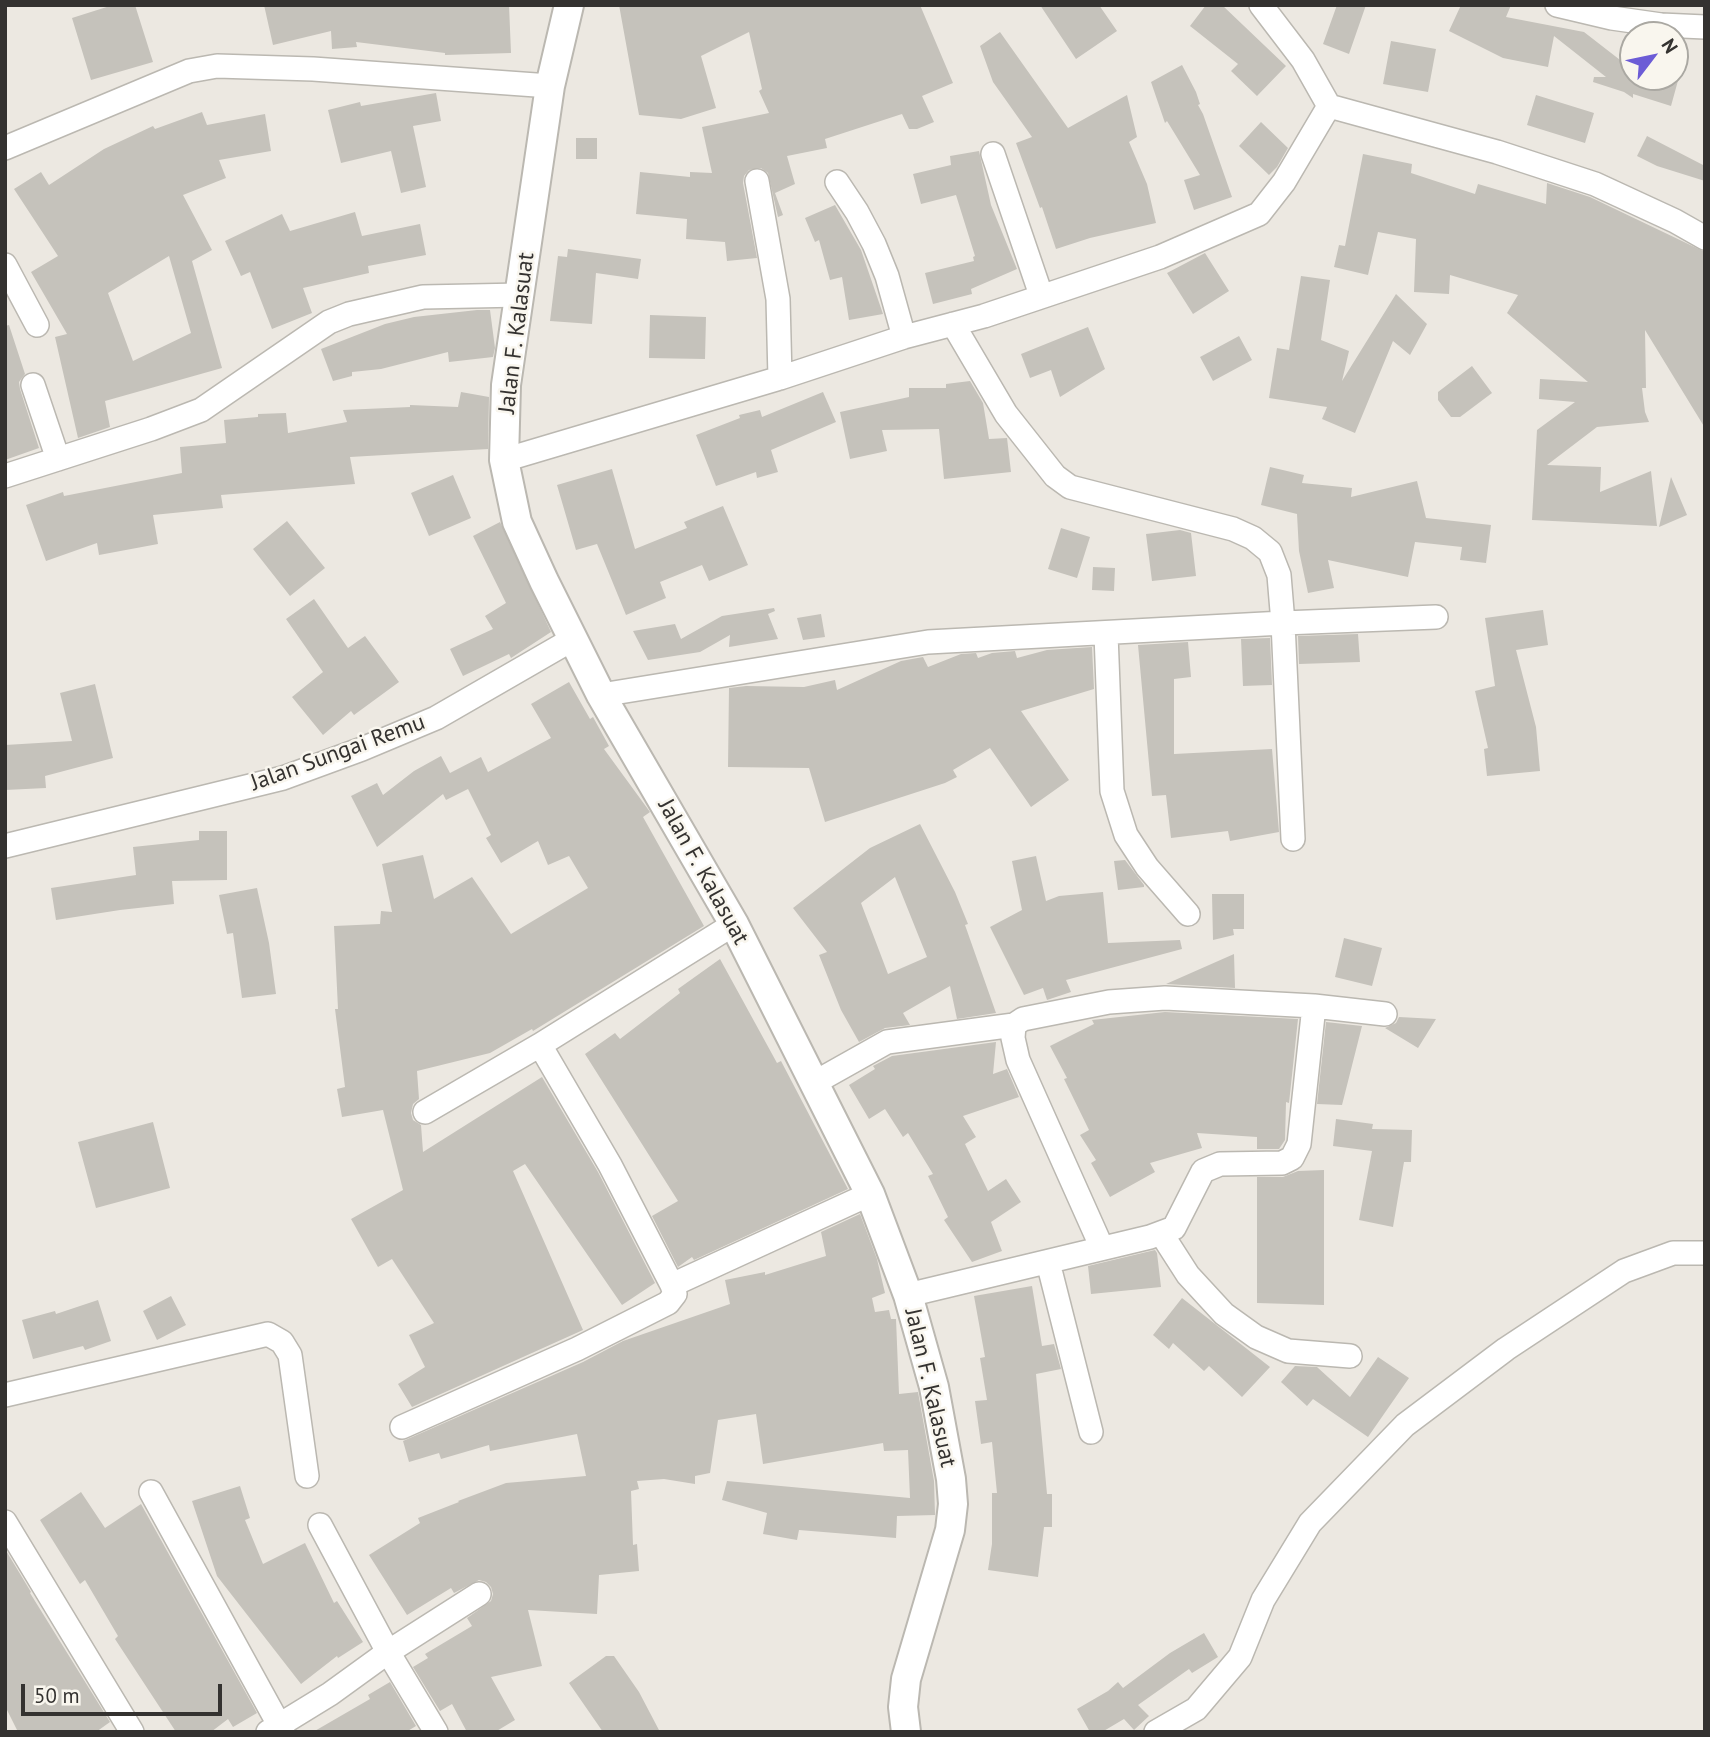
<!DOCTYPE html>
<html>
<head>
<meta charset="utf-8">
<style>
	body { margin:0 }
	#map { position:relative; width:1710px; height:1737px; overflow:hidden; background:#ece8e1; font-family:"PT Sans",sans-serif }
	canvas { display:block }
	.frame { position:absolute; inset:0; border:7px solid #343230; pointer-events:none }
	.north { position:absolute; left:1619px; top:21px; width:70px; height:70px; box-sizing:border-box; background:#f9f6ee; border:2px solid #aaa8a2; border-radius:50%; rotate:58deg; font-size:19px; font-weight:700; line-height:28px; text-align:center; color:#343230 }
	.north::after { content:''; display:block; margin:auto; width:24px; height:32px; background:#6c5cd6; clip-path:polygon(50% 0,100% 100%,50% 72%,0 100%) }
	.scale { position:absolute; left:21px; top:1684px; width:201px; height:32px; box-sizing:border-box; border:4px solid #343230; border-top:0; padding-left:9px; font-size:21px; line-height:24px; white-space:nowrap; color:#343230; -webkit-text-stroke:5px #f9f6ee; paint-order:stroke }
</style>
</head>
<body>
<div id="map">
<canvas width="1710" height="1737"></canvas>
<div class="frame"></div>
<div class="north">N</div>
<div class="scale">50 m</div>
</div>
<script>
const ctx = document.querySelector('canvas').getContext('2d');
ctx.lineJoin = 'round';
function fill(path, color) {
  ctx.fillStyle = color;
  ctx.fill(path, 'evenodd');
}
function poly(rows) {
  const path = new Path2D();
  for (const r of rows) {
    path.moveTo(r[0], r[1]);
    for (let i = 2; i < r.length; i += 2) path.lineTo(r[i], r[i + 1]);
  }
  return path;
}
function stroke(path, color, width, dash) {
  ctx.strokeStyle = color;
  ctx.lineWidth = width;
  ctx.lineCap = dash ? 'butt' : 'round';
  ctx.setLineDash(dash || []);
  ctx.stroke(path);
}
function write(font, color, halo, rows, align = 'center') {
  ctx.font = font + ' "PT Sans",sans-serif';
  ctx.lineWidth = 5;
  ctx.setLineDash([]);
  ctx.textBaseline = 'middle';
  ctx.strokeStyle = halo;
  ctx.fillStyle = color;
  for (const [text, x, y, turn = 0] of rows) {
    ctx.save();
    ctx.translate(x, y);
    ctx.rotate((+turn || 0) * Math.PI / 180);
    ctx.textAlign = isNaN(turn) ? turn : align;
    if (halo) ctx.strokeText(text, 0, 0);
    ctx.fillText(text, 0, 0);
    ctx.restore();
  }
}
const building = poly([
	[113,5,135,5,153,62,91,80,72,18],
	[264,5,509,5,511,53,445,55,445,53,356,42,357,47,332,49,331,31,273,45],
	[619,5,920,5,953,83,922,96,934,122,917,129,909,129,902,114,825,139,827,148,787,156,795,184,775,193,783,215,778,217,768,173,761,168,749,170,744,176,743,183,757,258,727,261,725,242,686,239,687,219,636,214,640,172,690,177,690,172,712,173,702,127,769,113,759,91,762,89,749,32,701,56,716,108,681,119,639,115],
	[1040,5,1099,5,1117,31,1076,59],
	[1206,5,1222,5,1286,66,1257,96,1231,71,1238,64,1190,26],
	[1337,5,1366,5,1349,54,1323,44],
	[1461,5,1511,5,1506,17,1584,32,1633,70,1633,77,1679,77,1671,106,1633,94,1633,98,1624,92,1593,82,1594,77,1606,77,1554,36,1548,67,1503,58,1449,31],
	[1000,32,1068,128,1127,95,1137,137,1129,142,1147,184,1156,223,1090,238,1056,249,1042,207,1040,208,1016,143,1032,137,993,82,980,46],
	[1391,41,1436,49,1428,92,1383,84],
	[1182,65,1196,92,1200,104,1198,105,1203,114,1232,197,1194,210,1184,180,1200,175,1167,121,1165,123,1151,82],
	[436,93,441,121,413,126,426,187,401,193,391,151,341,163,328,110,360,102,361,106],
	[1536,95,1594,113,1585,143,1527,125],
	[202,112,207,125,265,114,271,151,219,160,226,178,183,195,212,250,192,261,222,368,105,401,110,427,78,438,55,337,67,334,31,272,58,256,14,189,41,172,49,185,104,149,153,126,155,129],
	[169,256,191,333,133,361,108,293],
	[1261,122,1288,148,1277,167,1269,175,1239,146],
	[1647,136,1705,166,1705,181,1657,166,1637,156],
	[576,138,597,138,597,159,576,159],
	[979,151,991,205,1017,269,971,289,972,294,933,304,925,273,974,261,973,257,975,256,956,195,921,204,913,174,951,165,950,156],
	[1363,154,1412,164,1411,173,1475,194,1478,184,1546,204,1547,183,1590,197,1705,252,1705,428,1645,330,1646,388,1642,388,1645,412,1649,422,1597,427,1547,465,1601,467,1600,492,1651,471,1657,526,1532,520,1537,430,1575,402,1539,399,1540,379,1588,382,1507,313,1518,295,1450,275,1449,294,1414,292,1416,239,1378,232,1368,275,1334,267,1339,245,1345,246],
	[835,205,861,250,883,314,849,320,842,277,830,280,819,240,815,242,805,218],
	[355,212,362,236,420,224,426,255,368,266,369,273,303,288,312,313,272,329,250,272,241,276,225,241,282,214,290,231],
	[568,249,641,259,638,279,596,273,592,324,550,321,558,256,567,257],
	[1205,253,1229,291,1193,314,1167,273],
	[1301,276,1330,280,1321,340,1349,351,1342,381,1396,294,1427,324,1410,355,1393,341,1355,433,1322,419,1327,407,1269,398,1277,348,1289,350],
	[477,310,490,310,495,348,493,357,449,362,448,352,381,369,352,372,352,376,333,381,321,349,385,324,414,317],
	[650,315,706,317,705,359,649,358],
	[9,325,25,374,19,382,20,389,39,448,5,460,5,326],
	[1088,327,1105,369,1060,397,1051,370,1030,378,1021,354],
	[1239,336,1252,360,1213,381,1200,357],
	[1472,366,1492,393,1460,417,1451,417,1438,400,1438,392],
	[970,381,983,403,989,439,1007,438,1011,472,944,479,939,429,882,430,887,451,850,459,840,412,909,397,909,388,946,388,946,384],
	[461,392,489,397,488,449,350,457,355,484,221,495,223,508,153,515,158,544,99,555,97,543,46,561,26,505,63,492,64,496,182,473,180,447,226,443,224,420,258,417,258,414,286,413,288,433,347,422,343,410,410,407,410,405,458,407],
	[823,392,836,422,771,450,778,472,757,478,756,472,716,486,696,435,740,418,739,415,760,410,762,417],
	[1270,467,1304,475,1302,483,1352,488,1351,497,1417,481,1426,518,1491,525,1486,563,1460,560,1462,547,1415,542,1408,577,1328,560,1334,588,1308,593,1299,551,1297,514,1261,505],
	[612,469,635,549,687,528,684,522,723,506,748,565,709,581,702,565,660,582,666,598,626,615,597,544,576,550,557,485],
	[453,475,471,518,429,536,411,493],
	[1671,477,1687,515,1659,527],
	[287,521,325,568,290,596,253,549],
	[500,522,551,632,511,658,509,654,463,676,450,649,493,629,485,616,506,603,473,536],
	[1061,528,1090,537,1077,578,1048,569],
	[1180,530,1191,533,1196,576,1152,581,1146,534],
	[1093,567,1115,568,1114,591,1092,590],
	[314,599,348,648,365,636,399,682,354,715,351,711,323,735,292,697,323,672,286,619],
	[774,608,775,611,768,614,778,639,729,647,730,635,700,652,648,660,633,631,675,624,681,639,722,616],
	[1543,610,1548,645,1516,650,1536,727,1540,771,1487,776,1484,749,1488,748,1475,691,1495,686,1485,618],
	[821,614,825,637,803,640,797,618],
	[1358,634,1360,662,1299,664,1298,636],
	[1270,638,1272,685,1243,686,1241,639],
	[1188,642,1191,677,1174,679,1174,754,1272,749,1279,832,1230,841,1228,831,1171,838,1166,795,1152,796,1138,645],
	[1092,647,1094,689,1021,711,1069,780,1031,807,990,748,953,770,957,777,945,783,825,822,809,768,728,767,729,688,746,686,804,687,835,680,837,690,901,661,923,657,928,667,961,654,976,653,978,658,992,653,1015,651,1017,658,1047,650],
	[569,682,590,719,593,717,609,746,604,749,650,812,643,817,704,926,533,1031,532,1029,490,1053,417,1071,419,1099,413,1104,411,1113,413,1120,421,1125,423,1152,542,1077,598,1172,655,1283,622,1305,525,1164,513,1171,583,1330,412,1407,398,1384,425,1367,409,1335,434,1323,392,1259,378,1267,351,1219,403,1190,383,1110,342,1117,337,1089,345,1087,335,1009,338,1009,334,926,380,924,381,911,392,912,382,864,423,855,434,899,472,877,511,934,588,888,569,856,548,865,538,841,501,863,486,838,491,835,468,789,446,800,443,794,377,847,351,796,377,783,383,795,414,771,441,756,450,773,481,757,488,772,551,738,531,704],
	[95,684,113,758,45,776,46,788,5,790,5,745,72,741,60,693],
	[920,824,955,892,968,924,965,925,996,1013,957,1019,950,986,903,1013,910,1025,885,1028,859,1042,841,1010,819,955,827,952,793,908,870,848],
	[895,877,927,957,888,974,861,903],
	[199,831,227,831,227,880,172,881,174,904,120,910,56,920,51,888,136,875,133,847,199,840],
	[1036,856,1046,901,1059,896,1103,892,1108,943,1180,940,1182,949,1066,980,1071,992,1047,1000,1043,988,1024,995,990,927,1022,910,1012,861],
	[1125,860,1144,885,1144,887,1118,890,1114,861],
	[257,888,269,943,276,994,242,998,233,933,227,934,219,895],
	[1212,894,1244,894,1244,929,1233,929,1234,935,1213,940],
	[1344,938,1382,948,1372,986,1335,977],
	[1234,954,1235,988,1166,984],
	[720,959,777,1063,781,1061,848,1189,694,1260,692,1257,678,1267,652,1216,678,1201,585,1054,615,1033,620,1039,680,993,678,989],
	[1165,1012,1298,1019,1289,1103,1286,1102,1285,1140,1279,1149,1257,1149,1257,1137,1197,1133,1202,1148,1150,1163,1155,1172,1110,1197,1091,1163,1096,1160,1080,1135,1089,1130,1064,1079,1067,1078,1050,1046,1094,1024,1092,1020],
	[1399,1017,1436,1019,1418,1048,1385,1028,1396,1023],
	[1326,1022,1362,1026,1342,1105,1317,1104],
	[996,1042,993,1074,1007,1069,1019,1097,963,1116,976,1137,965,1144,988,1191,1006,1179,1021,1202,991,1222,1002,1251,972,1262,944,1220,948,1217,928,1176,933,1174,908,1133,903,1137,885,1109,869,1119,849,1085,875,1069,873,1066,892,1056],
	[1336,1119,1373,1124,1372,1129,1412,1130,1411,1162,1404,1162,1393,1227,1359,1220,1372,1151,1333,1146],
	[153,1122,170,1188,96,1208,78,1142],
	[1298,1171,1324,1170,1324,1305,1257,1303,1257,1177,1283,1177],
	[860,1214,877,1259,885,1293,872,1298,875,1312,889,1310,891,1319,896,1319,899,1394,918,1392,934,1481,935,1515,897,1516,896,1538,799,1530,797,1540,763,1534,767,1513,722,1500,727,1481,910,1498,908,1450,884,1451,883,1443,763,1464,756,1414,718,1420,710,1473,695,1476,695,1484,664,1479,637,1481,639,1489,631,1491,633,1545,637,1544,639,1571,599,1575,597,1614,528,1610,542,1666,491,1677,515,1720,495,1732,467,1732,452,1704,440,1711,413,1667,428,1658,425,1654,472,1626,467,1618,491,1601,493,1594,491,1587,486,1582,479,1580,454,1593,451,1588,407,1615,369,1555,420,1523,418,1518,459,1502,458,1501,506,1483,586,1476,577,1434,490,1451,489,1445,441,1459,439,1453,409,1462,403,1441,583,1362,623,1341,730,1304,725,1280,765,1272,765,1275,826,1256,821,1232],
	[1155,1250,1157,1253,1161,1287,1091,1294,1088,1266],
	[1032,1286,1042,1346,1054,1344,1061,1369,1036,1374,1047,1494,1052,1494,1052,1527,1044,1527,1038,1577,988,1570,992,1544,992,1493,997,1493,992,1442,981,1444,975,1401,987,1400,980,1358,985,1357,974,1296],
	[171,1296,186,1325,157,1340,143,1311],
	[1182,1298,1270,1367,1242,1397,1209,1366,1204,1371,1173,1343,1169,1349,1153,1335],
	[98,1300,111,1341,85,1350,83,1346,33,1359,22,1320,55,1311,56,1314],
	[1378,1357,1409,1378,1368,1437,1313,1399,1307,1406,1281,1382,1295,1366,1317,1367,1350,1397],
	[240,1486,250,1518,245,1520,263,1564,305,1543,334,1603,337,1601,363,1642,338,1658,337,1656,301,1684,217,1576,192,1501],
	[81,1492,105,1528,141,1504,257,1713,233,1727,228,1719,211,1732,176,1732,115,1639,118,1636,85,1580,80,1584,40,1520],
	[5,1549,31,1592,30,1593,110,1722,96,1732,18,1732,5,1706],
	[1204,1633,1218,1657,1192,1673,1189,1669,1138,1705,1149,1716,1134,1730,1124,1719,1102,1732,1090,1732,1077,1709,1108,1691,1118,1682,1123,1688,1170,1653],
	[606,1656,614,1656,639,1692,660,1732,603,1732,569,1683],
	[390,1682,416,1726,406,1732,313,1732,370,1699,368,1695]
]);
const minor = poly([
	[1261,5,1303,60,1329,106,1497,152,1595,184,1675,221,1705,238],
	[1557,5,1612,18,1661,25,1705,27],
	[5,148,189,71,217,66,313,69,550,86],
	[993,154,1041,295],
	[757,181,778,299,780,378],
	[837,182,857,212,874,244,887,276,904,337],
	[5,265,37,325],
	[953,324,1006,414,1055,476,1070,487,1233,529,1253,538,1270,552,1279,575,1283,623,1293,839],
	[33,385,58,459],
	[504,460,780,378,904,337,984,316,1160,257,1259,214,1284,182,1329,106],
	[5,476,151,429,201,410,329,322,349,314,423,297,521,295],
	[1106,634,1112,791,1126,835,1147,867,1188,914],
	[601,695,928,642,1283,623,1436,617],
	[5,846,283,778,362,749,436,718,573,639],
	[814,1083,887,1042,1014,1025],
	[425,1112,540,1045,734,924],
	[1161,1233,1188,1275,1224,1314,1256,1337,1288,1351,1350,1356],
	[1102,1248,1018,1060,1013,1038,1014,1025,1023,1019,1109,1002,1165,998,1314,1006,1385,1014],
	[1048,1262,1091,1432],
	[672,1285,870,1194],
	[908,1295,1150,1237,1174,1228,1203,1171,1220,1164,1282,1163,1292,1158,1299,1144,1314,1006],
	[5,1395,268,1334,282,1342,290,1355,307,1476],
	[402,1427,577,1349,668,1303,675,1294,672,1285,610,1165,540,1045],
	[151,1492,283,1732],
	[5,1522,132,1732],
	[320,1525,388,1652,436,1732],
	[268,1732,330,1694,388,1652,479,1594],
	[1156,1732,1196,1709,1240,1657,1263,1600,1310,1523,1405,1425,1506,1349,1624,1271,1673,1253,1705,1253]
]);
const tertiary = poly([
	[569,5,550,86,506,385,504,460,517,522,544,581,601,695,734,924,870,1194,908,1295,934,1387,951,1479,953,1504,950,1530,906,1679,903,1707,906,1732]
]);
const streetNames = [
	["Jalan F. Kalasuat",517,333,-83],
	["Jalan Sungai Remu",338,753,-20],
	["Jalan F. Kalasuat",703,872,61],
	["Jalan F. Kalasuat",930,1388,77]
];
fill(building, '#c5c2bb');
stroke(minor, '#bbb8b1', 26);
stroke(tertiary, '#bbb8b1', 32);
stroke(minor, '#fff', 23);
stroke(tertiary, '#fff', 28);
write('23px', '#343230', '#f9f6ee', streetNames);
</script>
</body>
</html>
